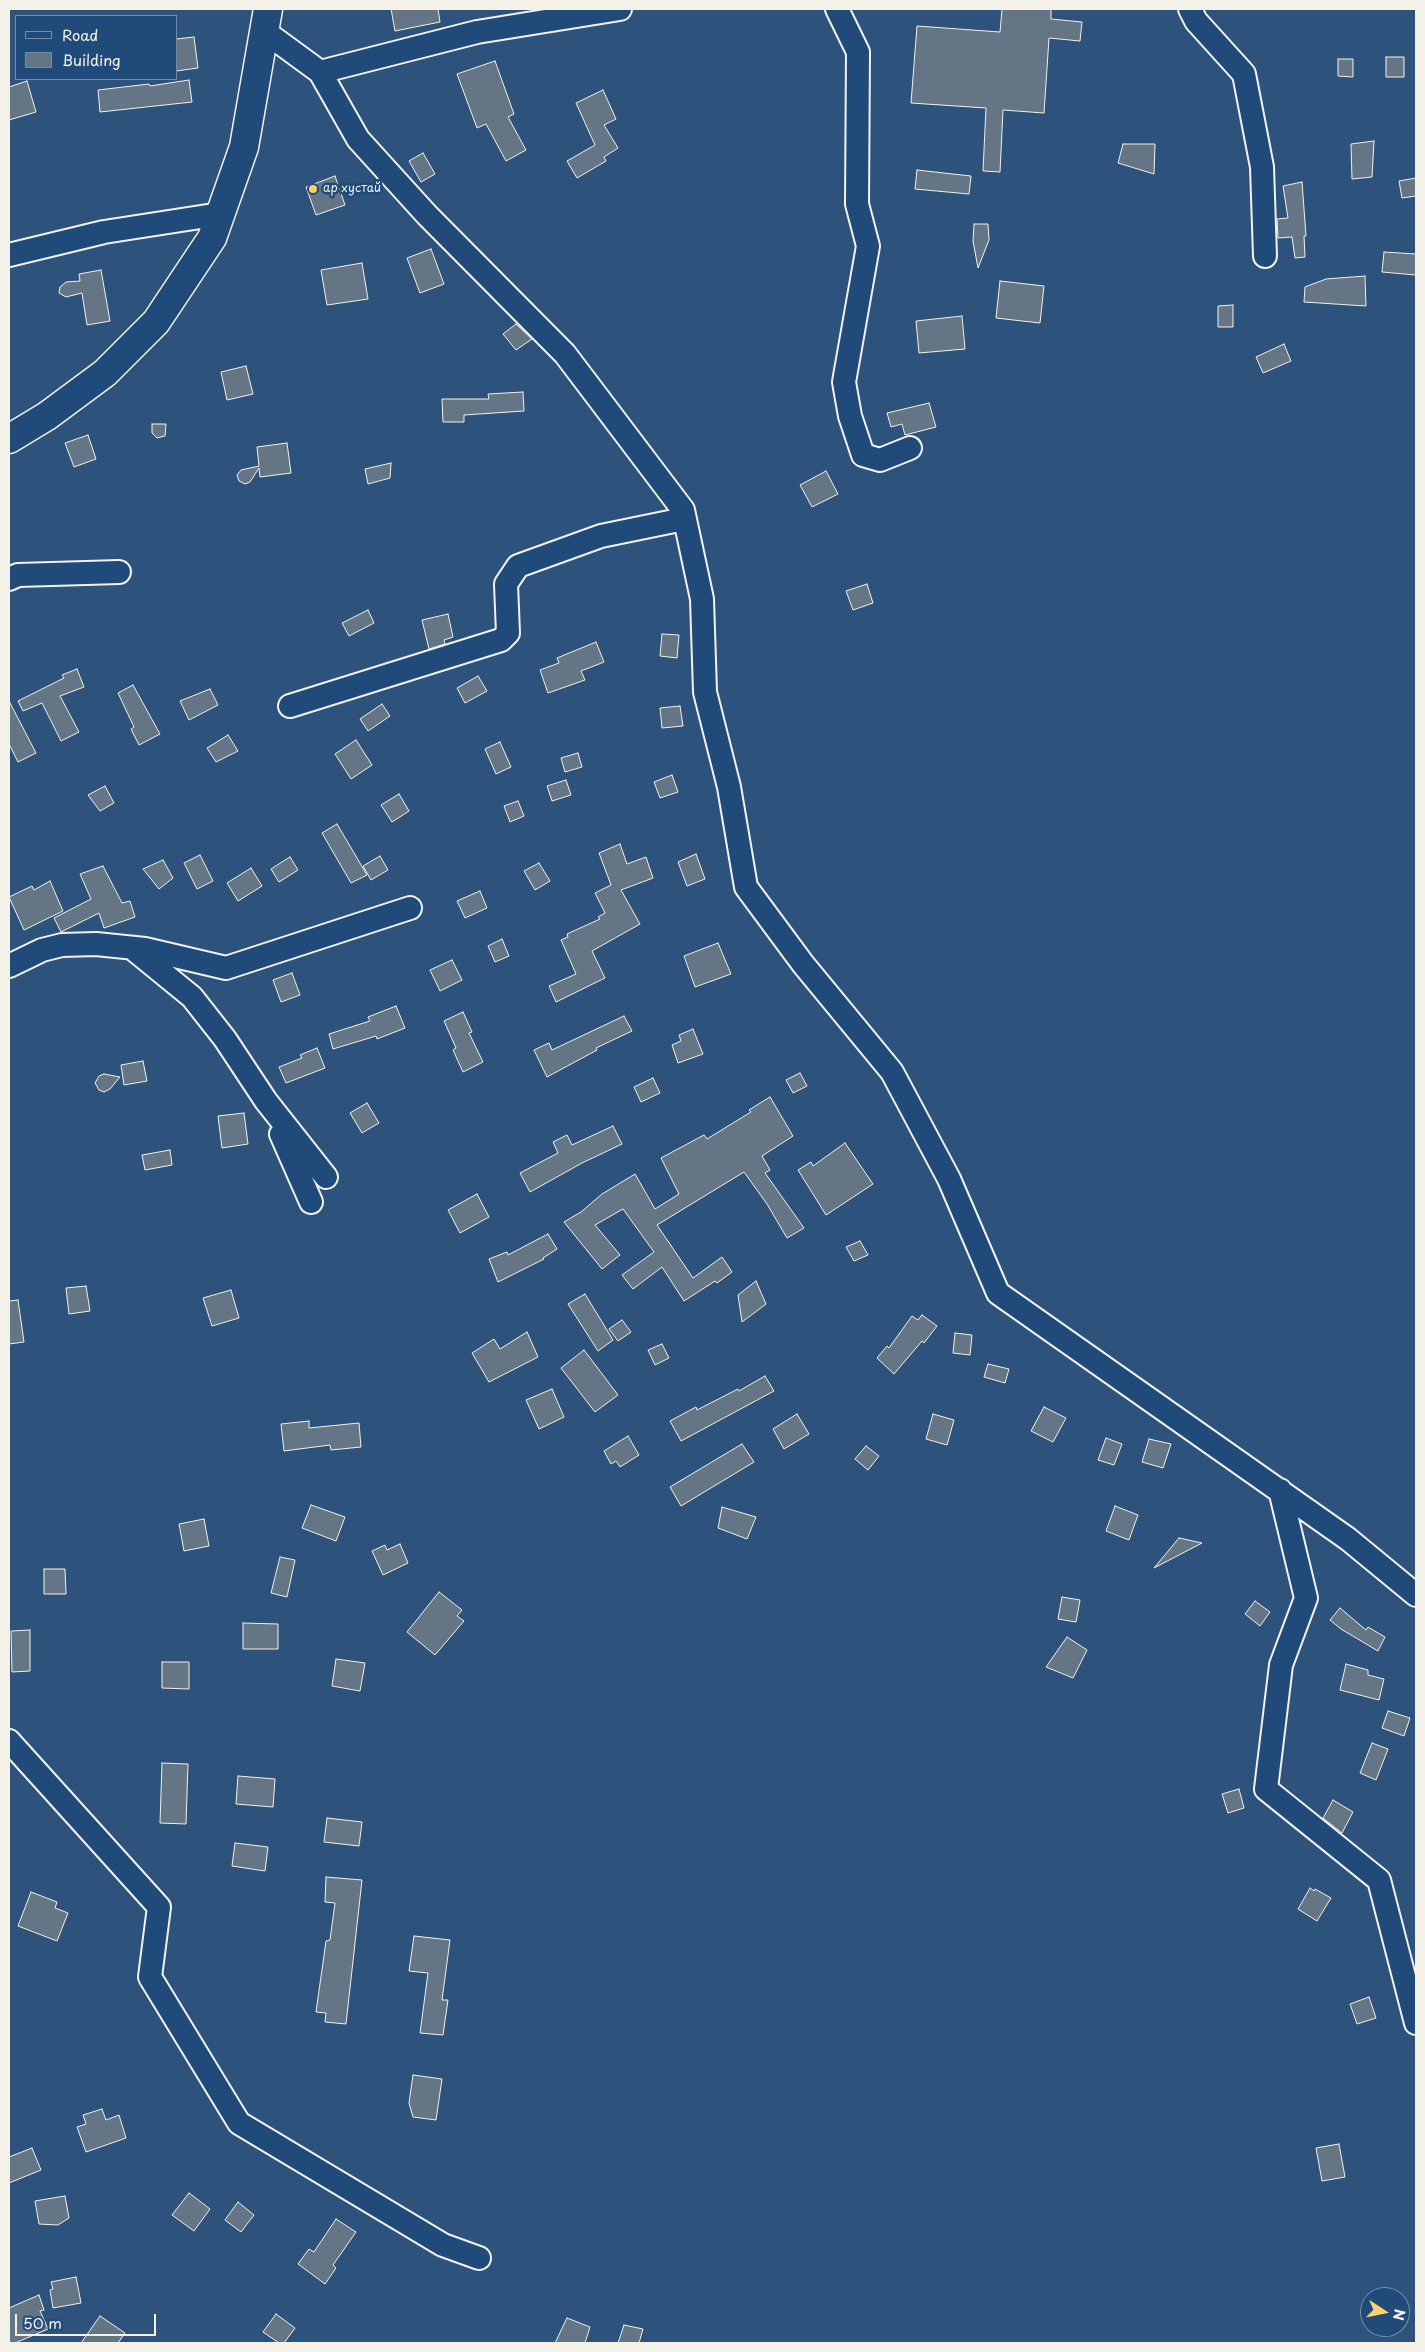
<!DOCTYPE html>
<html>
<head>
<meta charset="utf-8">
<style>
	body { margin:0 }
	#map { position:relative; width:1425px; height:2352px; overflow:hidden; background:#2d537c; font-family:"Playpen Sans",sans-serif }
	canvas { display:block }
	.frame { position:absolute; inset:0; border:10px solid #f4f1e8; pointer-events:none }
	.legend { position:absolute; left:15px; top:15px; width:162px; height:65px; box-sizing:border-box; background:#1f4a7a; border:1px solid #748da6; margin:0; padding:6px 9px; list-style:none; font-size:15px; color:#f4f1e8 }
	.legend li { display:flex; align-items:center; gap:10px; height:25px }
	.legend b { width:25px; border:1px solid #748da6 }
	.north { position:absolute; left:1360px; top:2287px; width:50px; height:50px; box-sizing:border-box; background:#1f4a7a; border:1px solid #748da6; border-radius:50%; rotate:101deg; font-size:14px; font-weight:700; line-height:20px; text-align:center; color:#f4f1e8 }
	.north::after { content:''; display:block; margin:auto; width:18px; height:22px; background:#ffd166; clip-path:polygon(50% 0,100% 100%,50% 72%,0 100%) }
	.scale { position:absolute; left:15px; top:2314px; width:141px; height:22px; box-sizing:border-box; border:2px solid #f4f1e8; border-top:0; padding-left:6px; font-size:15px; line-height:18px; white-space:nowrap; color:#f4f1e8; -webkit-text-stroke:4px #1f4a7a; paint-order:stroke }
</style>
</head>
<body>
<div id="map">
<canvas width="1425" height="2352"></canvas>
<div class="frame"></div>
<ul class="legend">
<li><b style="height:6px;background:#1f4a7a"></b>Road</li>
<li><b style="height:14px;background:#647685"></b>Building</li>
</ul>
<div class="north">N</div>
<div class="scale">50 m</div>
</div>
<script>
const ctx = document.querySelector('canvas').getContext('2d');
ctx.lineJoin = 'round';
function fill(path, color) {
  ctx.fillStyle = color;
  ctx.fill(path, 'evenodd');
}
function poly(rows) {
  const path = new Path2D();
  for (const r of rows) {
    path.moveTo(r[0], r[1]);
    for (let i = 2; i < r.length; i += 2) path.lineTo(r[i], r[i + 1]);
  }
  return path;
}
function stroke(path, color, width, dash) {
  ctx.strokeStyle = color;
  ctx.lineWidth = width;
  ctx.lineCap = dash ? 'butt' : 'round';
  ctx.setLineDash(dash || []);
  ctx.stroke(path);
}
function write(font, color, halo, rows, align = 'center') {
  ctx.font = font + ' "Playpen Sans",sans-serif';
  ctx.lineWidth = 5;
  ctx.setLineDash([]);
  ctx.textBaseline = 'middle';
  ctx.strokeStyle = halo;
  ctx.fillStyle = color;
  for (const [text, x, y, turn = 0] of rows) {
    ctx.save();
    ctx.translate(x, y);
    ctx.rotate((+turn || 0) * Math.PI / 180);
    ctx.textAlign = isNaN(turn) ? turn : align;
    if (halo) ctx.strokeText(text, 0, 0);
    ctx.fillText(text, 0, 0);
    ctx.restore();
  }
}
const building = poly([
	[391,9,438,9,440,22,395,31,391,9],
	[1002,9,1051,9,1051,19,1082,22,1080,41,1049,38,1044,113,1003,110,1000,172,983,171,986,108,911,103,917,26,1000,32,1002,9],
	[194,37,198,68,176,71,176,39,194,37],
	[1386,57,1404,57,1404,77,1386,77,1386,57],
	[1338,59,1353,59,1353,77,1338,76,1338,59],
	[495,61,514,114,508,117,526,150,506,161,486,124,477,128,457,74,495,61],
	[189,80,192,102,100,112,98,90,149,84,150,86,189,80],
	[27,81,36,112,9,120,9,87,27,81],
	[603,90,616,119,604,125,618,148,604,157,606,161,577,178,567,161,595,145,576,103,603,90],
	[1374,141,1372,177,1352,179,1351,144,1374,141],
	[1123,144,1155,144,1154,174,1118,163,1123,144],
	[423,153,435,174,421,182,409,161,423,153],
	[917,170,971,176,969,194,915,189,917,170],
	[335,176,345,205,316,215,306,187,335,176],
	[1416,178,1416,196,1402,198,1399,181,1416,178],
	[1302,182,1306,236,1304,236,1305,257,1295,258,1292,237,1278,238,1277,219,1288,218,1283,186,1302,182],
	[974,224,988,224,989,240,978,268,973,241,974,224],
	[431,249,444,284,420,293,407,258,431,249],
	[1384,252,1416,254,1416,275,1382,272,1384,252],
	[362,263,368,299,327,305,321,270,362,263],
	[101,270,110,321,87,325,82,293,66,297,59,293,60,287,66,282,80,281,79,274,101,270],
	[1365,276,1366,306,1304,302,1305,287,1326,279,1365,276],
	[1000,281,1044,286,1040,323,996,318,1000,281],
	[1233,305,1233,327,1218,327,1218,306,1233,305],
	[962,316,965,349,919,353,916,321,962,316],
	[516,324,532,339,516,350,503,334,516,324],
	[1284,344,1291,361,1263,373,1256,357,1284,344],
	[246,366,253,394,227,400,221,372,246,366],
	[523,392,524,411,464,415,464,422,443,422,442,399,489,399,488,394,523,392],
	[929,403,936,427,905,435,902,424,891,427,887,413,929,403],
	[152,424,166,424,165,436,157,438,152,433,152,424],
	[88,435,96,459,74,467,65,443,88,435],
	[287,443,291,473,260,477,259,468,250,482,245,484,239,481,237,475,241,470,259,466,257,447,287,443],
	[391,463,390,478,368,484,365,469,391,463],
	[826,471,838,494,812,507,800,485,826,471],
	[867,584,873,603,853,610,846,591,867,584],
	[368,610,374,623,349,636,342,623,368,610],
	[448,614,453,637,444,640,445,644,429,649,422,620,448,614],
	[662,634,679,635,677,658,660,656,662,634],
	[596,642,604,662,581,671,585,680,548,693,540,670,559,663,557,658,596,642],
	[77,669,84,687,60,696,79,732,61,741,42,703,23,711,18,701,64,678,62,675,77,669],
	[478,676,487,691,465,703,457,688,478,676],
	[133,685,160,734,139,745,131,729,134,727,118,693,133,685],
	[210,689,218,705,189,720,180,701,210,689],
	[9,701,36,753,18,762,9,744,9,701],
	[382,704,390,716,368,731,360,719,382,704],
	[680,706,683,726,662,728,660,708,680,706],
	[228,735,238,751,216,762,207,748,228,735],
	[356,740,372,765,351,779,335,754,356,740],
	[500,742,511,767,496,774,485,749,500,742],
	[578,753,582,767,565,772,561,758,578,753],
	[672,775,678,792,660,798,654,782,672,775],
	[566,780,571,795,552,801,547,786,566,780],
	[105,786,114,803,100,811,88,795,105,786],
	[399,794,409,811,392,822,381,805,399,794],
	[518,801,524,816,510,822,504,806,518,801],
	[337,824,367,875,351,883,322,833,337,824],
	[620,844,627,864,646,857,653,878,621,890,640,924,592,951,605,978,556,1002,549,986,576,974,561,940,568,937,567,934,600,919,598,917,605,913,595,893,611,885,599,853,620,844],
	[696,854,705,879,687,886,678,862,696,854],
	[200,855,213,881,197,889,184,863,200,855],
	[380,856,388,870,371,880,363,866,380,856],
	[290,857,298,870,279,882,271,869,290,857],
	[163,860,173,878,159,889,143,869,163,860],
	[539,863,550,881,535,890,524,871,539,863],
	[103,866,122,903,130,901,135,917,104,928,99,913,61,932,54,918,91,899,80,874,103,866],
	[251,868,262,886,238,901,227,883,251,868],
	[50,881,63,911,24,930,9,897,32,886,34,890,50,881],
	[480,891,487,908,465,918,457,901,480,891],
	[502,939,509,956,495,962,488,946,502,939],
	[718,943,731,974,695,987,684,956,718,943],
	[452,960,462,980,440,991,430,970,452,960],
	[292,973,300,995,281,1002,273,980,292,973],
	[396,1006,405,1028,377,1039,376,1036,333,1049,329,1034,370,1021,368,1017,396,1006],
	[463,1012,472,1032,469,1033,483,1062,463,1072,453,1050,456,1048,444,1021,463,1012],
	[624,1016,632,1031,596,1048,597,1050,547,1077,534,1050,549,1043,552,1050,624,1016],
	[693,1029,703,1054,678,1063,672,1045,681,1041,679,1035,693,1029],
	[317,1048,325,1068,286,1083,279,1067,302,1058,300,1055,317,1048],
	[143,1061,147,1081,124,1085,121,1065,143,1061],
	[800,1073,807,1086,793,1093,786,1080,800,1073],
	[104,1074,120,1077,110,1089,104,1092,99,1090,95,1083,99,1076,104,1074],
	[653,1078,660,1093,641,1102,634,1087,653,1078],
	[770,1097,793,1136,762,1156,770,1170,765,1173,804,1228,787,1238,767,1204,744,1172,657,1225,693,1278,722,1257,732,1272,717,1283,715,1281,684,1301,662,1267,633,1289,622,1275,654,1252,623,1209,595,1225,620,1255,602,1269,564,1222,581,1212,602,1194,635,1174,655,1209,679,1194,661,1158,704,1135,707,1139,751,1112,749,1110,770,1097],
	[367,1103,379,1123,362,1133,350,1113,367,1103],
	[244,1113,248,1144,222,1148,218,1116,244,1113],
	[613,1126,622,1144,582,1163,530,1192,520,1173,558,1153,553,1142,567,1135,572,1145,613,1126],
	[845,1143,873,1184,826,1215,798,1170,811,1162,813,1166,845,1143],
	[170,1150,172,1165,145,1170,142,1155,170,1150],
	[477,1194,489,1217,460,1233,448,1210,477,1194],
	[548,1234,557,1249,543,1258,544,1259,498,1282,489,1259,507,1252,508,1255,548,1234],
	[860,1241,868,1255,854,1261,846,1247,860,1241],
	[756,1281,766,1304,742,1322,738,1295,756,1281],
	[86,1286,90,1311,69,1314,66,1288,86,1286],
	[231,1290,239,1318,212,1326,203,1298,231,1290],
	[585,1294,613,1340,598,1351,568,1304,585,1294],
	[18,1300,24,1342,9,1344,9,1301,18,1300],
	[922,1315,937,1326,924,1343,922,1341,894,1374,877,1358,887,1346,889,1348,912,1316,918,1320,922,1315],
	[622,1320,631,1332,618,1341,609,1329,622,1320],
	[527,1332,538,1357,489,1382,472,1353,494,1339,500,1349,527,1332],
	[955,1333,972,1335,970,1355,953,1353,955,1333],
	[662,1344,669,1358,655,1365,648,1350,662,1344],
	[584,1350,618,1395,595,1412,561,1368,584,1350],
	[988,1364,1009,1369,1005,1383,984,1377,988,1364],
	[765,1376,774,1391,681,1441,670,1421,696,1407,697,1410,738,1389,739,1391,765,1376],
	[552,1389,564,1417,539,1429,526,1400,552,1389],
	[1044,1407,1066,1418,1053,1442,1031,1431,1044,1407],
	[797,1414,809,1434,784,1449,773,1429,797,1414],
	[933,1414,954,1420,947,1445,926,1439,933,1414],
	[309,1421,309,1428,359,1423,361,1447,331,1450,330,1445,284,1451,281,1424,309,1421],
	[628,1436,639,1455,620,1467,616,1461,611,1464,604,1451,628,1436],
	[1106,1438,1122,1444,1114,1465,1098,1460,1106,1438],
	[1149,1439,1171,1444,1163,1468,1142,1462,1149,1439],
	[742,1444,754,1462,681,1506,670,1487,742,1444],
	[866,1446,879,1456,868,1470,855,1459,866,1446],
	[311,1505,345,1517,336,1541,302,1528,311,1505],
	[1115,1506,1138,1515,1129,1540,1106,1531,1115,1506],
	[722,1507,756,1517,747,1539,718,1528,722,1507],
	[204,1519,209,1546,184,1551,179,1524,204,1519],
	[1179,1538,1202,1543,1154,1568,1179,1538],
	[400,1544,408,1563,383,1575,372,1551,385,1545,387,1550,400,1544],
	[280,1557,295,1560,287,1597,271,1593,280,1557],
	[44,1569,65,1569,66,1594,44,1594,44,1569],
	[439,1592,462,1610,457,1616,464,1621,435,1655,407,1632,439,1592],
	[1062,1597,1080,1600,1076,1622,1058,1619,1062,1597],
	[1255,1601,1270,1612,1260,1626,1245,1614,1255,1601],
	[1340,1608,1366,1630,1368,1627,1385,1637,1378,1651,1341,1629,1330,1620,1340,1608],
	[243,1623,278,1624,278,1649,243,1649,243,1623],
	[30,1630,30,1671,12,1672,11,1631,30,1630],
	[1067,1637,1087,1650,1073,1678,1046,1667,1067,1637],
	[336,1659,365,1663,360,1691,332,1686,336,1659],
	[162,1662,189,1662,189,1689,162,1688,162,1662],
	[1346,1664,1368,1670,1368,1675,1384,1679,1379,1700,1340,1690,1346,1664],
	[1388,1711,1410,1718,1404,1736,1382,1728,1388,1711],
	[1372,1743,1388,1749,1376,1780,1360,1773,1372,1743],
	[162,1763,188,1764,186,1824,160,1823,162,1763],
	[238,1776,275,1779,273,1807,236,1804,238,1776],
	[1239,1789,1244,1808,1228,1813,1222,1794,1239,1789],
	[1333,1800,1353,1812,1342,1833,1323,1818,1333,1800],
	[327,1818,362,1822,359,1846,324,1842,327,1818],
	[235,1843,268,1847,265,1871,232,1866,235,1843],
	[326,1877,362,1880,346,2024,325,2022,326,2013,316,2012,326,1941,330,1940,335,1903,325,1902,326,1877],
	[1310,1888,1314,1891,1315,1889,1331,1898,1317,1921,1298,1909,1310,1888],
	[31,1892,57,1902,55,1908,68,1913,57,1941,18,1926,31,1892],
	[414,1936,450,1940,442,2000,448,2000,443,2035,420,2033,428,1973,409,1971,414,1936],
	[1369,1997,1376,2018,1357,2024,1350,2004,1369,1997],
	[413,2075,442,2079,436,2120,413,2117,409,2103,413,2075],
	[102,2109,106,2120,119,2115,126,2138,86,2152,77,2127,86,2124,83,2115,102,2109],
	[1339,2144,1345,2177,1322,2181,1316,2148,1339,2144],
	[32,2148,41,2170,9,2183,9,2157,32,2148],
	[189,2193,210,2209,194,2231,172,2215,189,2193],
	[65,2196,69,2218,58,2225,39,2224,35,2201,65,2196],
	[238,2202,254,2215,241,2232,225,2220,238,2202],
	[336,2219,356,2232,333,2265,336,2268,325,2284,298,2264,309,2249,314,2252,336,2219],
	[76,2277,81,2303,53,2308,50,2290,53,2289,51,2282,76,2277],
	[39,2295,44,2310,40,2311,48,2329,15,2343,9,2343,9,2308,39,2295],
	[276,2314,295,2328,284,2343,279,2343,263,2332,276,2314],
	[100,2316,125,2333,118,2343,81,2343,100,2316],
	[567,2318,590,2327,585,2343,555,2343,567,2318],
	[624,2325,643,2329,639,2343,618,2343,624,2325]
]);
const minor = poly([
	[837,9,858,52,857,204,868,246,844,382,850,416,863,455,880,460,910,448],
	[1190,9,1196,21,1244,74,1262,167,1265,256],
	[264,31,320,72,358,139,427,215,565,354,683,510,702,599,705,692,729,787,746,887,803,964,892,1072,949,1179,998,1293,1348,1539,1416,1595],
	[320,72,477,32,620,9],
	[9,255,104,232,220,214],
	[9,579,18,575,119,572],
	[290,706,501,640,508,633,506,584,518,566,601,536,684,519],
	[132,948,192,997,225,1039,266,1101,326,1177],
	[9,966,42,950,62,945,96,944,145,949,226,968,410,908],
	[281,1134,311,1202],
	[1280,1490,1306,1598,1281,1665,1266,1789,1379,1880,1416,2023],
	[9,1741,159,1907,150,1977,239,2123,443,2245,479,2258]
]);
const secondary = poly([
	[9,439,47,416,105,373,156,322,212,238,244,147,268,9]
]);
const markers = [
	[313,189,5,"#ffd166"]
];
const poiNames = [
	["ар хустай",323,189]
];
fill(building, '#647685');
stroke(building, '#f4f1e8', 1);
stroke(minor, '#f4f1e8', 26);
stroke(secondary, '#f4f1e8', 31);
stroke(minor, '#1f4a7a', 22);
stroke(secondary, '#1f4a7a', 28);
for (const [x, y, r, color] of markers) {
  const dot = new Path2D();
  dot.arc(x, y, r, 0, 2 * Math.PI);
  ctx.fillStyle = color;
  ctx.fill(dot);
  stroke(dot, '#1f4a7a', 2);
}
write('12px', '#f4f1e8', '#1f4a7a', poiNames, 'left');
</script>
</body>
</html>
